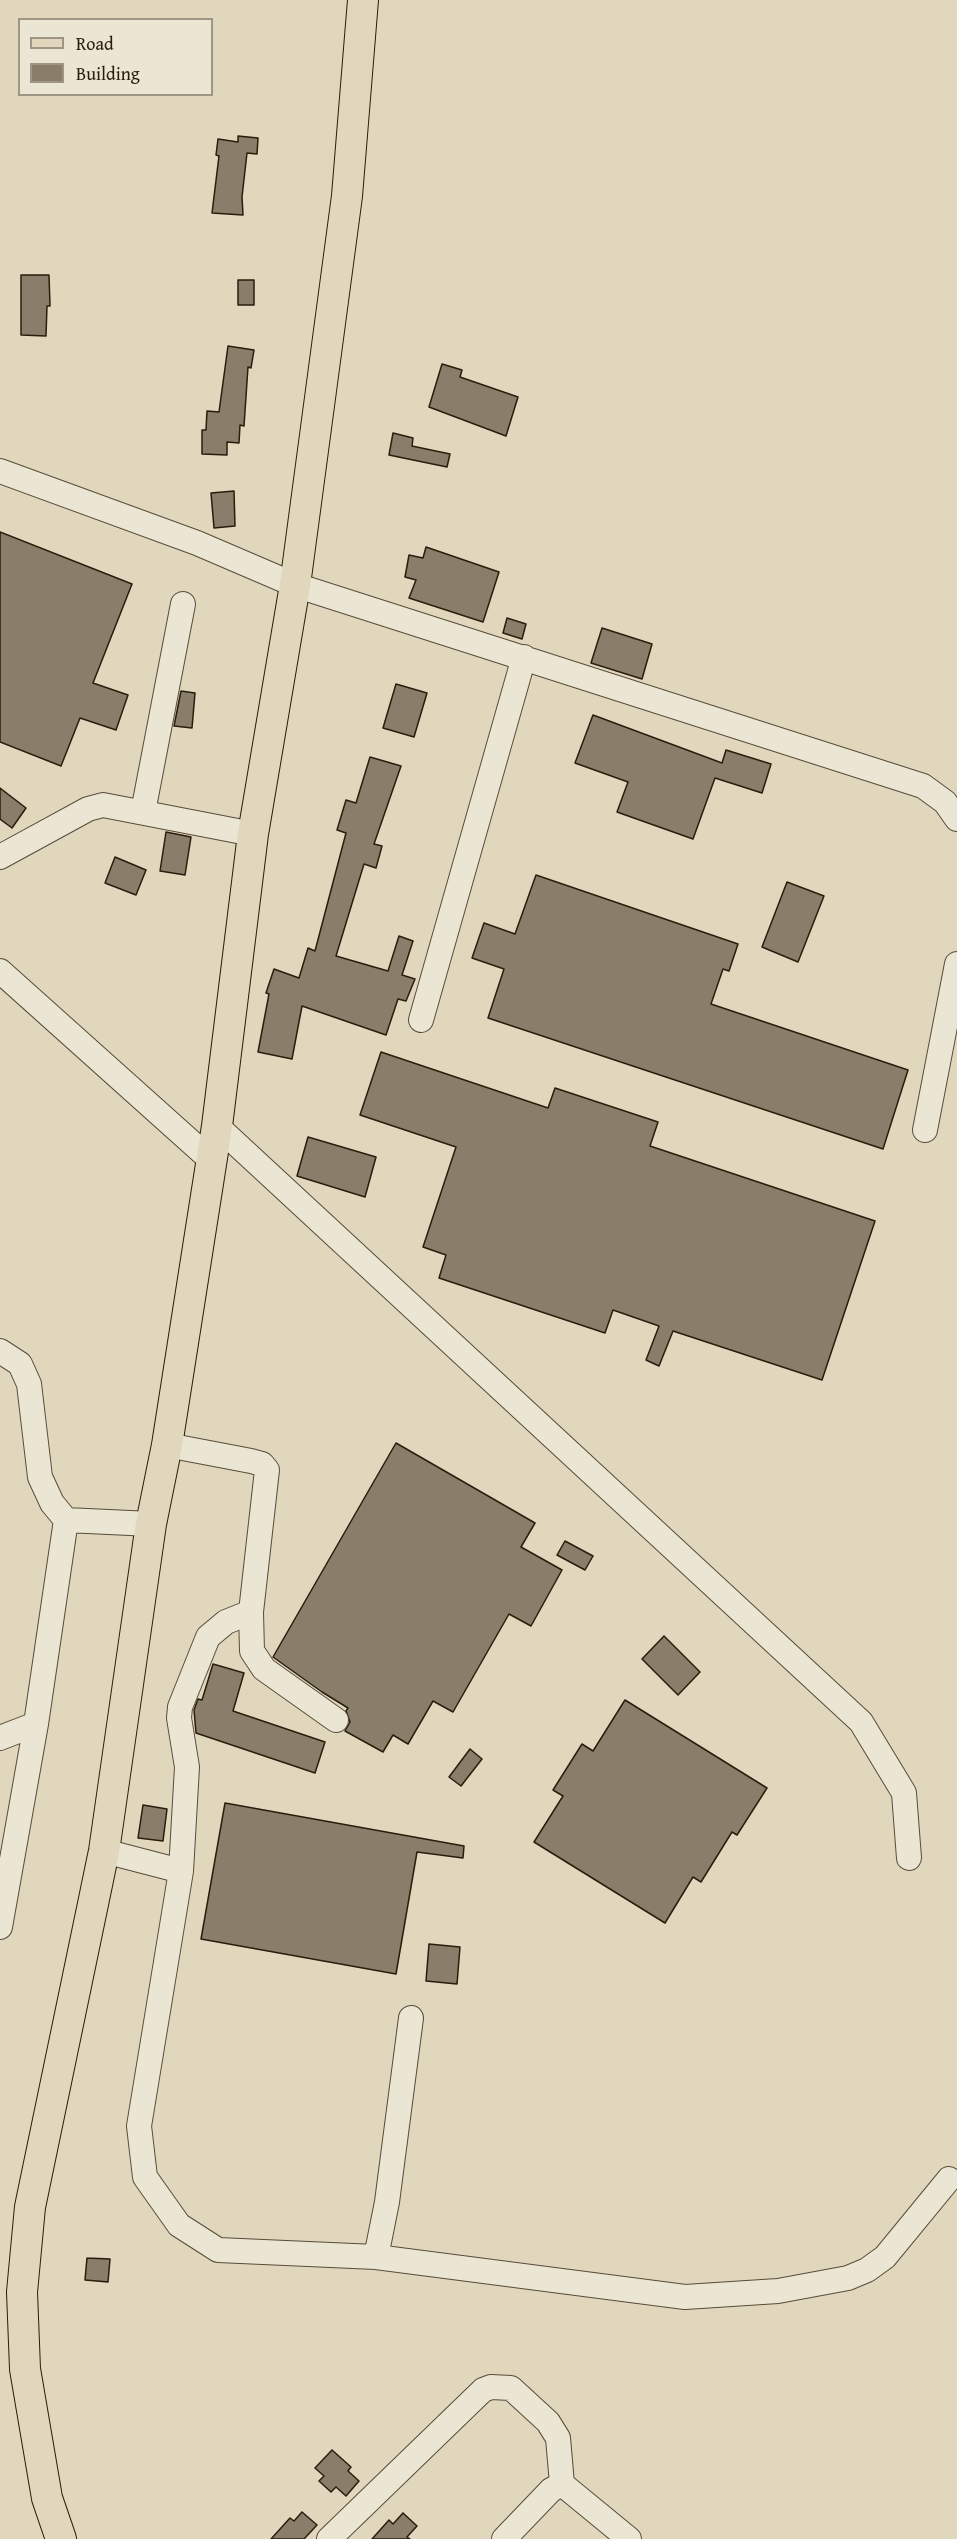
<!DOCTYPE html>
<html>
<head>
<meta charset="utf-8">
<style>
	body { margin:0 }
	#map { position:relative; width:957px; height:2539px; overflow:hidden; background:#e0d7bd; font-family:"Gentium Book Plus",serif }
	canvas { display:block }
	.legend { position:absolute; left:18px; top:18px; width:195px; height:78px; box-sizing:border-box; background:#ebe5d4; border:2px solid #9e9584; margin:0; padding:8px 10px; list-style:none; font-size:18px; color:#2a1d0d }
	.legend li { display:flex; align-items:center; gap:12px; height:30px }
	.legend b { width:30px; border:2px solid #9e9584 }
</style>
</head>
<body>
<div id="map">
<canvas width="957" height="2539"></canvas>
<ul class="legend">
<li><b style="height:8px;background:#e0d7bd"></b>Road</li>
<li><b style="height:16px;background:#897e69"></b>Building</li>
</ul>
</div>
<script>
const ctx = document.querySelector('canvas').getContext('2d');
ctx.lineJoin = 'round';
function fill(path, color) {
  ctx.fillStyle = color;
  ctx.fill(path, 'evenodd');
}
function poly(rows) {
  const path = new Path2D();
  for (const r of rows) {
    path.moveTo(r[0], r[1]);
    for (let i = 2; i < r.length; i += 2) path.lineTo(r[i], r[i + 1]);
  }
  return path;
}
function stroke(path, color, width, dash) {
  ctx.strokeStyle = color;
  ctx.lineWidth = width;
  ctx.lineCap = dash ? 'butt' : 'round';
  ctx.setLineDash(dash || []);
  ctx.stroke(path);
}
const building = poly([
	[238,136,258,138,257,154,247,153,242,197,243,215,212,213,219,156,216,155,218,139,238,142,238,136],
	[21,275,49,275,50,306,47,306,46,336,21,335,21,275],
	[238,280,254,280,254,305,238,305,238,280],
	[228,346,254,350,251,368,248,367,244,426,240,425,239,443,227,442,227,455,202,454,202,430,206,430,207,411,219,412,228,346],
	[442,364,462,370,460,377,518,397,506,436,429,407,442,364],
	[393,433,413,438,412,446,450,454,447,467,389,455,393,433],
	[234,491,235,526,214,528,211,493,234,491],
	[0,532,132,584,93,683,128,695,116,730,80,718,61,766,0,742,0,532],
	[426,547,499,572,483,622,409,598,416,580,405,577,409,555,423,558,426,547],
	[507,618,526,624,522,639,503,633,507,618],
	[602,628,652,644,642,679,591,663,602,628],
	[396,684,427,693,414,737,383,728,396,684],
	[181,691,195,693,192,728,174,726,181,691],
	[593,715,722,763,726,750,771,764,762,793,715,778,693,839,617,812,628,782,575,763,593,715],
	[370,757,401,766,374,844,382,846,376,868,364,864,336,956,388,971,399,936,413,941,402,975,415,979,406,1001,398,999,386,1035,302,1006,292,1059,258,1052,269,994,266,993,274,969,299,978,308,948,315,951,346,833,337,830,346,800,356,803,370,757],
	[0,788,26,808,12,828,0,819,0,788],
	[166,832,191,837,185,875,160,871,166,832],
	[115,857,146,870,136,895,105,883,115,857],
	[536,875,738,944,729,971,723,969,711,1004,908,1070,883,1149,488,1018,504,969,472,958,484,923,515,934,536,875],
	[787,882,824,896,798,962,762,947,787,882],
	[381,1052,548,1108,555,1088,658,1122,650,1146,875,1221,822,1380,673,1331,659,1366,646,1360,659,1326,613,1310,605,1333,439,1278,446,1255,423,1247,456,1147,360,1115,381,1052],
	[308,1137,376,1157,365,1197,297,1176,308,1137],
	[396,1443,535,1523,521,1547,562,1570,531,1626,509,1614,453,1712,433,1701,408,1744,393,1735,383,1752,345,1731,350,1722,346,1711,348,1708,322,1692,273,1657,396,1443],
	[565,1541,593,1556,585,1570,557,1555,565,1541],
	[664,1636,700,1672,678,1695,642,1659,664,1636],
	[213,1664,244,1673,233,1711,325,1742,315,1773,196,1733,194,1710,198,1699,202,1700,213,1664],
	[625,1700,767,1788,737,1835,732,1832,701,1882,693,1877,665,1923,534,1842,563,1796,553,1790,582,1744,593,1751,625,1700],
	[470,1749,482,1759,461,1786,449,1777,470,1749],
	[225,1803,464,1846,463,1858,417,1852,396,1974,201,1939,225,1803],
	[143,1805,167,1809,163,1841,138,1838,143,1805],
	[429,1944,460,1947,457,1984,426,1981,429,1944],
	[87,2258,110,2259,108,2282,85,2280,87,2258],
	[332,2450,351,2467,348,2471,359,2481,346,2496,336,2487,331,2492,319,2481,324,2476,315,2468,332,2450],
	[302,2512,317,2525,304,2539,271,2539,290,2518,294,2521,302,2512],
	[403,2513,417,2526,407,2537,410,2539,372,2539,389,2520,393,2524,403,2513]
]);
const minor = poly([
	[0,471,197,543,295,585,923,786,945,802,957,819],
	[143,812,183,604],
	[0,857,88,809,103,805,253,834],
	[0,971,211,1160],
	[421,1020,524,657],
	[217,1126,861,1722,904,1793,909,1858],
	[925,1130,957,964],
	[0,1351,20,1364,29,1384,40,1477,52,1503,66,1520,151,1524],
	[167,1445,251,1461,262,1464,267,1470,251,1612,252,1651,264,1669,336,1720],
	[0,1738,36,1724],
	[104,1851,181,1871,139,2126,145,2177,179,2225,218,2250,376,2257,387,2202,411,2018],
	[181,1871,187,1767,179,1718,180,1707,208,1637,226,1622,251,1612],
	[0,1927,36,1724,66,1520],
	[376,2257,685,2297,778,2291,848,2278,867,2270,885,2257,949,2179],
	[562,2484,629,2539],
	[329,2539,483,2390,491,2387,511,2388,548,2422,558,2438,562,2484],
	[504,2539,551,2490,562,2484]
]);
const major = poly([
	[61,2539,47,2498,25,2369,22,2292,30,2207,104,1851,151,1524,167,1445,217,1126,253,834,295,585,347,196,363,0]
]);
fill(building, '#897e69');
stroke(building, '#2a1d0d', 1.5);
stroke(minor, '#584c39', 26);
stroke(major, '#2a1d0d', 32);
stroke(minor, '#ebe5d4', 24);
stroke(major, '#e0d7bd', 30);
</script>
</body>
</html>
